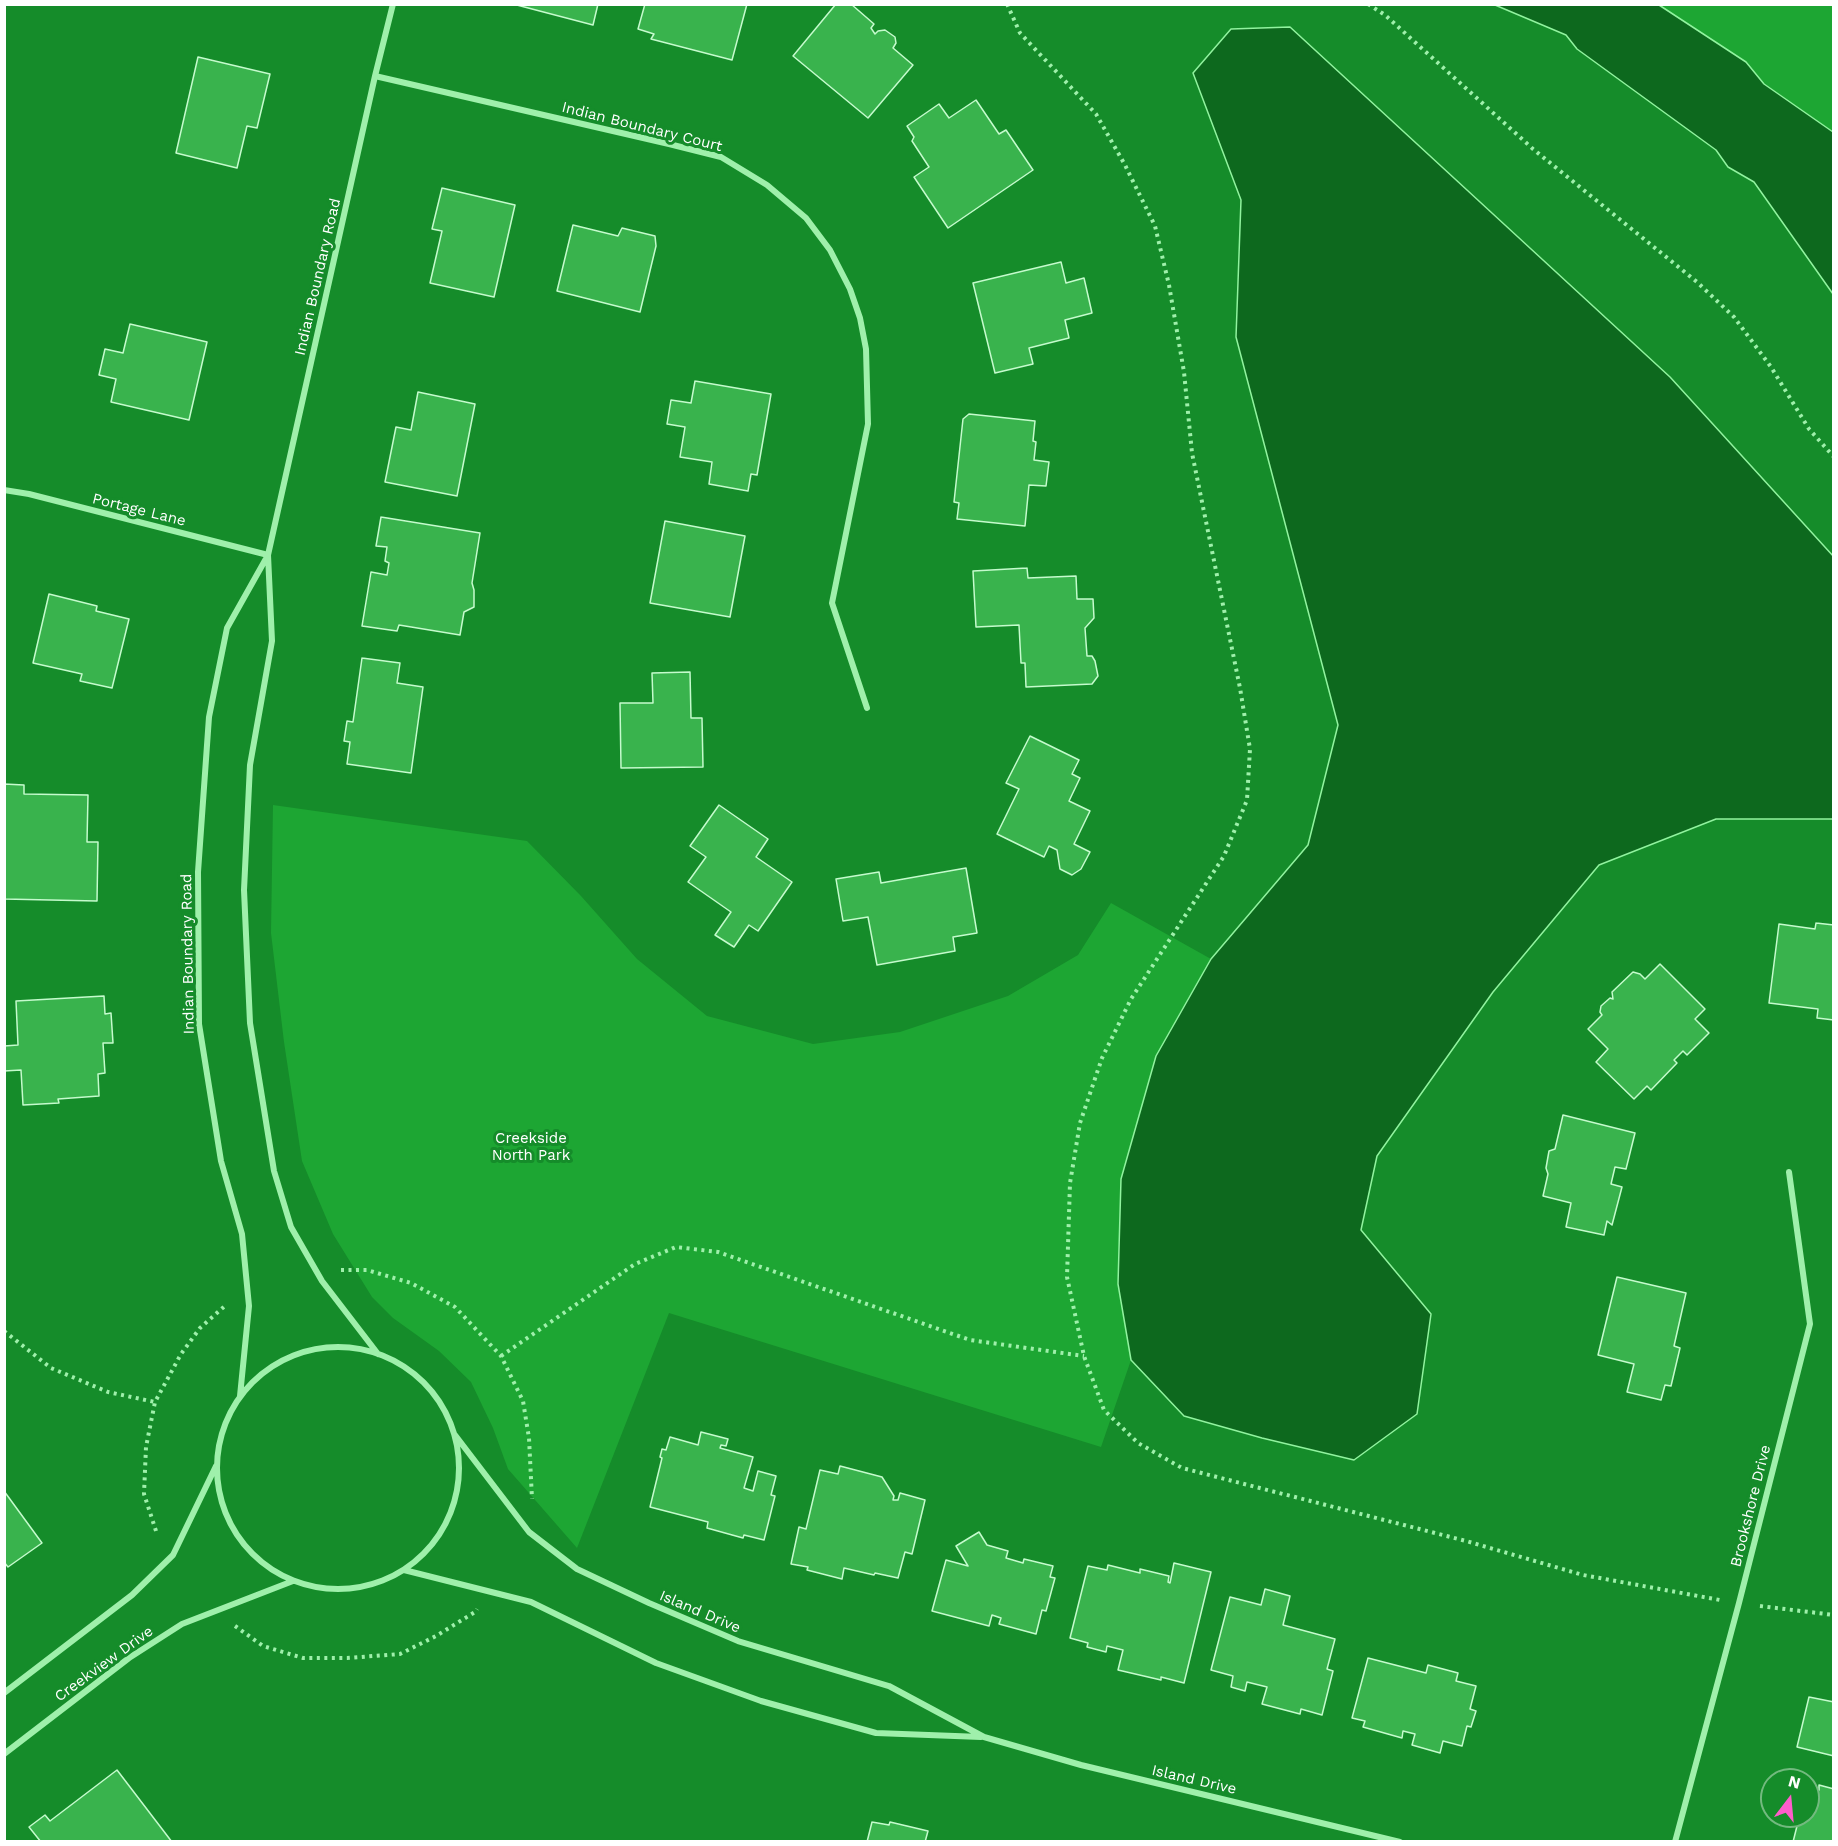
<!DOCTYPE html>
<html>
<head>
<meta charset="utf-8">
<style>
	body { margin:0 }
	#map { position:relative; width:1838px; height:1846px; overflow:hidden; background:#158c2a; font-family:"Work Sans",sans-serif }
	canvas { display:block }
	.frame { position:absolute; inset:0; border:6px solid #fff; pointer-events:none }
	.north { position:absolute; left:1760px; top:1768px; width:60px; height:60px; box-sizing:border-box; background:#158c2a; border:2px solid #73ba7f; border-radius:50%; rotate:16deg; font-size:16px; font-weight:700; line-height:24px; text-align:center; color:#fff }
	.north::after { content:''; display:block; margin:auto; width:21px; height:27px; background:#ff5dcb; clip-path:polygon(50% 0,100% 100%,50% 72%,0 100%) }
</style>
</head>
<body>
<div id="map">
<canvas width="1838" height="1846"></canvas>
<div class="frame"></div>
<div class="north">N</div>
</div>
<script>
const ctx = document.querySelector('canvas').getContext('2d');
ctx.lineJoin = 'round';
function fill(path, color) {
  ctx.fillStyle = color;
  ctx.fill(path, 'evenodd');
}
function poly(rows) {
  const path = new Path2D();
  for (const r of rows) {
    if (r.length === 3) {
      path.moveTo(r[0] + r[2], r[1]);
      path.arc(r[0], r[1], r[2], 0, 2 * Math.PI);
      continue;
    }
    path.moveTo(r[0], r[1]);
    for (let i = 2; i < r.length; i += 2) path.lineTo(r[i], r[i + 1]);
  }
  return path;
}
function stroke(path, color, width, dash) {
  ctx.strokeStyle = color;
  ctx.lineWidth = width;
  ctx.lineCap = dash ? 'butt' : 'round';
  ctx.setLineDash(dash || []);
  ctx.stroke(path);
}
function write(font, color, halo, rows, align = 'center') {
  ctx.font = font + ' "Work Sans",sans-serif';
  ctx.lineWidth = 6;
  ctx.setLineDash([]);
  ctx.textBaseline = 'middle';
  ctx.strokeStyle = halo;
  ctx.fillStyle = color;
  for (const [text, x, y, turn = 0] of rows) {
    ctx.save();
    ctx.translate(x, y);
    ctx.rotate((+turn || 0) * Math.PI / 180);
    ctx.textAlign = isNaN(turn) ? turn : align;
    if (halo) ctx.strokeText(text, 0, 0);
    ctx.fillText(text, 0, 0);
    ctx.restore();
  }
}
const green = poly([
	[1659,5,1833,5,1833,132,1764,84,1745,62],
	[273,805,527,841,581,896,637,959,707,1016,813,1044,900,1032,1008,996,1078,955,1111,903,1211,959,1156,1056,1118,1284,1131,1360,1101,1447,669,1313,577,1548,508,1469,493,1428,471,1382,439,1351,393,1318,372,1297,333,1234,302,1161,284,1042,271,933]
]);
const water = poly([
	[1495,5,1659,5,1746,62,1764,84,1833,132,1833,294,1754,182,1728,167,1716,150,1577,49,1566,35,1495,5],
	[1290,27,1670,377,1834,557,1833,819,1716,819,1599,865,1493,992,1377,1156,1361,1230,1431,1314,1417,1414,1354,1460,1262,1438,1184,1416,1131,1360,1118,1284,1121,1179,1156,1056,1211,959,1308,845,1338,725,1236,337,1241,200,1193,73,1231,29,1290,27]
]);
const building = poly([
	[513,4,598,4,593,25,513,4],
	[645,4,747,4,732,60,651,39,654,34,638,29,645,4],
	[836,4,851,4,874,24,871,28,875,34,878,31,885,30,895,37,896,43,893,48,913,65,868,118,793,56,836,4],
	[198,57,270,74,257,128,247,126,237,168,176,153,198,57],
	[976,100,999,134,1006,130,1033,170,948,228,914,177,929,167,912,141,914,137,907,126,939,104,949,118,976,100],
	[442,188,515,205,494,297,430,283,442,231,432,229,442,188],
	[573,225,618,236,622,228,655,236,656,246,640,312,557,291,573,225],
	[1061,262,1066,283,1084,278,1092,313,1065,320,1069,338,1029,348,1033,364,995,373,973,283,1061,262],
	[130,324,207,342,189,420,111,402,116,379,99,375,105,349,123,353,130,324],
	[695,381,771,394,757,475,751,474,748,491,709,484,712,462,680,457,685,427,667,424,671,400,691,403,695,381],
	[418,392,475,404,457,496,385,482,396,427,411,430,418,392],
	[969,414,1035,421,1033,441,1036,442,1034,460,1049,462,1046,486,1029,485,1025,526,957,519,959,503,954,502,963,419,969,414],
	[381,517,480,533,472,583,474,590,474,607,464,612,460,635,399,625,397,631,362,626,371,572,387,575,389,563,385,561,387,547,376,546,381,517],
	[665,521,745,536,730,617,650,603,665,521],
	[1027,568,1028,578,1076,576,1077,599,1093,599,1094,618,1085,628,1087,656,1092,656,1095,661,1098,676,1092,684,1026,687,1025,663,1021,663,1019,625,976,627,973,571,1027,568],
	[49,594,97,606,96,611,129,619,112,688,80,681,82,674,33,663,49,594],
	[362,658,400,663,397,683,423,687,411,773,347,764,350,742,344,741,347,721,353,722,362,658],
	[690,672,691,718,702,718,703,767,621,768,620,703,653,703,652,673,690,672],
	[1030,736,1079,760,1072,774,1080,778,1069,801,1090,811,1074,844,1090,852,1081,869,1072,875,1060,869,1057,850,1049,846,1044,857,997,834,1019,789,1006,783,1030,736],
	[4,784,24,785,24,794,88,795,87,842,98,842,97,901,4,899,4,784],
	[719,805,768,839,756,857,792,882,758,931,749,925,734,947,715,935,731,912,688,882,706,857,690,846,719,805],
	[966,868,977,933,953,937,955,951,877,965,868,917,843,921,836,879,879,872,881,883,966,868],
	[1816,923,1834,925,1834,1020,1817,1018,1818,1009,1769,1003,1779,924,1815,929,1816,923],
	[1660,964,1705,1009,1695,1019,1709,1033,1687,1055,1683,1051,1674,1060,1677,1063,1651,1090,1647,1086,1634,1099,1596,1062,1608,1049,1588,1029,1602,1015,1600,1012,1601,1006,1610,998,1613,999,1612,992,1633,972,1640,974,1645,979,1660,964],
	[104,996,105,1014,111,1013,113,1043,103,1043,105,1073,98,1074,99,1096,58,1099,59,1103,23,1105,21,1070,4,1071,4,1046,18,1045,16,1001,104,996],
	[1563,1115,1635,1133,1626,1169,1615,1167,1611,1184,1622,1187,1612,1225,1607,1221,1604,1235,1566,1227,1571,1203,1543,1196,1548,1174,1546,1168,1549,1151,1555,1149,1563,1115],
	[1617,1277,1686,1293,1674,1346,1680,1348,1671,1386,1665,1385,1661,1400,1627,1392,1634,1364,1598,1355,1617,1277],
	[701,1432,728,1439,726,1446,721,1445,720,1448,753,1457,744,1488,753,1491,758,1471,776,1476,771,1495,775,1496,764,1540,744,1535,743,1538,707,1528,708,1522,650,1507,662,1458,660,1457,662,1449,666,1450,670,1437,698,1445,701,1432],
	[840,1466,882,1477,894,1496,893,1500,898,1500,900,1493,925,1500,912,1554,905,1552,898,1578,875,1573,874,1575,844,1568,842,1579,807,1570,808,1567,791,1564,799,1527,806,1529,820,1470,838,1474,840,1466],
	[4,1491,42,1543,8,1567,4,1562,4,1491],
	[979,1532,987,1545,1008,1551,1006,1558,1023,1563,1024,1559,1053,1566,1050,1577,1055,1578,1046,1611,1042,1610,1036,1634,999,1624,1001,1618,992,1615,989,1626,932,1611,946,1560,968,1566,956,1546,979,1532],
	[1174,1563,1211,1572,1184,1683,1161,1677,1161,1680,1118,1670,1123,1650,1107,1646,1106,1652,1087,1647,1088,1643,1070,1638,1088,1566,1107,1570,1108,1565,1140,1573,1140,1569,1169,1576,1168,1582,1170,1583,1174,1563],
	[1265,1589,1290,1596,1283,1625,1335,1639,1327,1669,1333,1671,1322,1715,1301,1709,1300,1714,1262,1704,1267,1687,1247,1682,1245,1691,1231,1687,1233,1676,1211,1670,1230,1597,1261,1605,1265,1589],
	[1368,1658,1426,1673,1428,1665,1458,1673,1456,1681,1476,1686,1470,1709,1476,1711,1471,1727,1467,1726,1462,1746,1443,1741,1440,1753,1412,1745,1415,1734,1403,1731,1402,1738,1363,1727,1365,1721,1352,1718,1368,1658],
	[1809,1697,1834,1702,1834,1756,1797,1747,1809,1697],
	[117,1770,172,1842,41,1842,29,1827,45,1815,50,1821,117,1770],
	[1819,1785,1834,1789,1834,1842,1793,1842,1797,1826,1785,1823,1787,1816,1808,1816,1808,1787,1819,1790,1819,1785],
	[872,1822,889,1825,890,1822,928,1831,925,1842,867,1842,872,1822]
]);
const path = poly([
	[1007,4,1020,33,1096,114,1125,165,1155,226,1169,285,1184,372,1192,453,1240,688,1250,749,1247,800,1224,856,1131,999,1102,1058,1080,1123,1070,1183,1067,1277,1084,1356,1104,1410,1138,1443,1182,1468,1466,1541,1583,1575,1720,1600],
	[1368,4,1385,15,1533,149,1697,282,1734,317,1771,367,1809,429,1834,457],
	[341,1270,367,1270,411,1283,455,1307,501,1356,523,1401,529,1438,532,1499],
	[4,1331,51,1368,108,1392,155,1402],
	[501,1356,635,1264,676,1247,718,1252,970,1340,1084,1356],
	[156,1531,144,1494,146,1447,155,1402,181,1354,200,1328,226,1305],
	[1760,1606,1834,1615],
	[235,1626,263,1646,303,1658,347,1658,400,1654,436,1636,475,1612,477,1609]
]);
const minor = poly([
	[375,76,669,144,721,157,767,185,806,218,830,250,850,289,860,318,866,349,868,424,832,603,867,708],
	[4,490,29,494,268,555],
	[338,1468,121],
	[378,1354,322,1281,291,1227,274,1171,250,1023,244,890,250,765,272,641,268,555,375,76,393,4],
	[240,1396,249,1306,242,1234,221,1161,199,1024,198,872,209,717,227,628,268,555],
	[455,1435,529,1532,577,1569,649,1603,738,1641,889,1686,984,1737,1081,1765,1400,1842],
	[404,1570,531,1602,656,1663,761,1701,876,1733,981,1737],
	[4,1693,132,1595,173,1555,216,1466],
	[4,1754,129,1658,182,1624,293,1581],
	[1675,1842,1739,1603,1810,1324,1789,1172]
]);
const streetNames = [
	["Indian Boundary Court",642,127,14],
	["Indian Boundary Road",318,277,-77],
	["Portage Lane",139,510,14],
	["Indian Boundary Road",188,954,-91],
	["Brookshore Drive",1751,1506,-76],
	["Island Drive",700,1612,23],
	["Creekview Drive",104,1664,-36],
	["Island Drive",1194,1780,13]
];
const parkNames = [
	["Creekside",531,1139],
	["North Park",531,1156]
];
fill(green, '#1da633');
fill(water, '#0d691e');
stroke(water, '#91f39f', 1.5);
fill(building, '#39b34d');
stroke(building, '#c5fbcd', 1.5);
stroke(path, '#9ff0ab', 4, [3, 4.5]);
stroke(minor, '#9ff0ab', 6);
write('15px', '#fff', '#158c2a', streetNames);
write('15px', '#fff', '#158c2a', parkNames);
</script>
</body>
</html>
